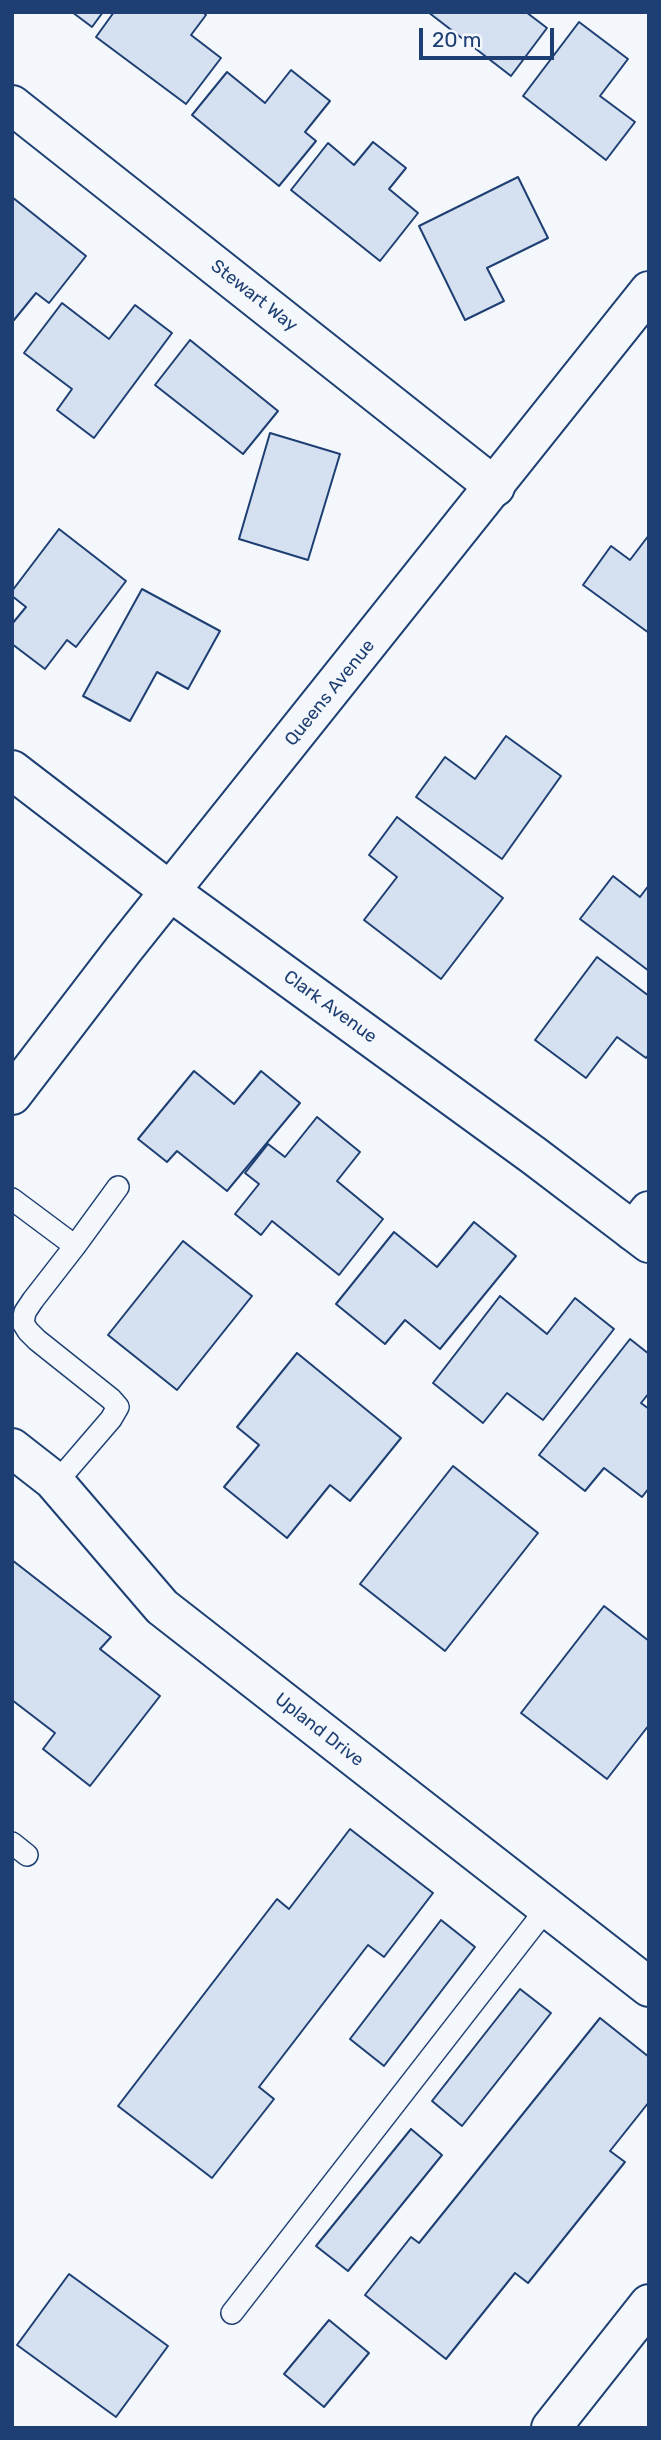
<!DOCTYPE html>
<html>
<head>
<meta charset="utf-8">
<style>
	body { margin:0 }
	#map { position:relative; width:661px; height:2440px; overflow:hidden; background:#f4f7fb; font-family:Rubik,sans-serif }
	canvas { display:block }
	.frame { position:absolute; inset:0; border:14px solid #1d3f73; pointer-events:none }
	.scale { position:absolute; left:419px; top:28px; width:135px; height:32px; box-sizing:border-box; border:4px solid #1d3f73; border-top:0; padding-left:9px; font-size:21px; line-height:24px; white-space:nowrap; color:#1d3f73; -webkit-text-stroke:5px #f4f7fb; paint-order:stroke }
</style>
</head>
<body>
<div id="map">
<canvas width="661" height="2440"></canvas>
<div class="frame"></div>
<div class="scale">20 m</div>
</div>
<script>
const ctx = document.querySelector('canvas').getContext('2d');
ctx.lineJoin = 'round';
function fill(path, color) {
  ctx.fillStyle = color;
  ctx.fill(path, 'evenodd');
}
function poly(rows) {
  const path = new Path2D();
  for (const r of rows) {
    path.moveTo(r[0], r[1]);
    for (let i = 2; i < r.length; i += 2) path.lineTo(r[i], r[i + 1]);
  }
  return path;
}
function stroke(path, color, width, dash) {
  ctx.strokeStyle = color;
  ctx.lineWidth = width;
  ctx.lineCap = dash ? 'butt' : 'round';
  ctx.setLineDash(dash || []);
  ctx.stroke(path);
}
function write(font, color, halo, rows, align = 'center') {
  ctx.font = font + ' Rubik,sans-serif';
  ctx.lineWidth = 5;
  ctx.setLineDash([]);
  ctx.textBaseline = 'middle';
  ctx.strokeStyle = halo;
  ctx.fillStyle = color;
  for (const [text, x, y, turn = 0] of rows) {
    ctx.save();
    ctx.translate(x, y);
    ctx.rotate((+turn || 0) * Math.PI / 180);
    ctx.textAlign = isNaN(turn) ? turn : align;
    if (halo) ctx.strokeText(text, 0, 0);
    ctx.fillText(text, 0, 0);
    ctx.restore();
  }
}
const building = poly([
	[72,12,103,12,92,27,72,12],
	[114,12,203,12,206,15,191,35,221,58,186,104,96,37,114,12],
	[428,12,526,12,547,28,511,76,428,12],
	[579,22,628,59,600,96,635,122,606,160,523,96,579,22],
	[291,70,330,101,305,132,316,141,279,186,192,115,227,72,265,103,291,70],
	[373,142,406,168,389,189,418,213,380,261,291,190,328,143,354,165,373,142],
	[518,177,548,238,487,268,504,301,465,320,419,226,518,177],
	[12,197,86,256,49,303,36,293,14,320,12,318,12,197],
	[62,303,109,339,135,305,172,333,94,438,57,410,72,389,24,353,62,303],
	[190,340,278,411,243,454,155,385,190,340],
	[270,433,340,454,308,560,239,539,270,433],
	[59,529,126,581,76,647,67,640,45,669,12,644,12,624,26,607,12,596,12,591,59,529],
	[649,535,649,633,583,585,611,546,630,560,649,535],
	[142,589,220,631,188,689,157,672,130,721,83,696,142,589],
	[506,736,561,776,502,859,416,797,445,757,475,779,506,736],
	[397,817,503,898,441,979,364,920,397,877,369,855,397,817],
	[613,876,640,897,649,885,649,971,580,919,613,876],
	[597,957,649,996,649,1054,646,1058,617,1037,586,1078,535,1040,597,957],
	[194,1071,234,1104,261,1071,300,1103,227,1191,177,1151,167,1162,138,1139,194,1071],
	[317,1117,360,1152,337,1181,383,1219,339,1275,272,1221,261,1235,235,1214,259,1184,245,1173,268,1144,285,1157,317,1117],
	[474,1222,516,1256,440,1349,405,1320,385,1344,336,1304,394,1232,437,1267,474,1222],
	[183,1241,252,1296,177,1390,108,1335,183,1241],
	[500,1296,547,1334,575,1298,614,1329,543,1420,507,1393,483,1423,433,1383,500,1296],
	[630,1339,649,1354,649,1393,641,1403,649,1409,649,1488,642,1497,604,1468,585,1491,539,1455,630,1339],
	[297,1353,401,1438,350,1501,330,1485,287,1538,224,1487,259,1445,237,1427,297,1353],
	[453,1466,538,1533,445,1651,360,1584,453,1466],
	[12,1560,111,1637,100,1649,160,1696,90,1786,43,1749,55,1733,12,1700,12,1560],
	[604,1606,649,1641,649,1725,607,1779,521,1713,604,1606],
	[350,1829,433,1893,384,1957,368,1945,259,2087,274,2099,212,2178,118,2106,277,1899,289,1909,350,1829],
	[441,1920,475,1947,384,2066,350,2039,441,1920],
	[520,1989,551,2013,462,2126,432,2101,520,1989],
	[600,2018,649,2057,649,2102,610,2151,625,2162,528,2283,515,2273,446,2359,365,2295,411,2237,419,2243,600,2018],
	[411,2129,442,2155,348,2271,316,2246,411,2129],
	[69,2274,168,2346,116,2417,17,2345,69,2274],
	[329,2320,369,2353,324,2407,284,2374,329,2320]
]);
const lane = poly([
	[12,1199,75,1246,33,1300,25,1312,23,1323,28,1331,37,1340,111,1399,118,1407,111,1419,56,1483],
	[75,1246,118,1187],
	[12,1843,27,1855],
	[232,2313,547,1908]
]);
const street = poly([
	[12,105,495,487],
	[633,1231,649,1211],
	[12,1448,53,1480,162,1607,649,1987],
	[551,2428,649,2304]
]);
const secondary = poly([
	[12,770,171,892,533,1155,649,1243],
	[12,1095,123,950,649,291]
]);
const streetNames = [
	["Stewart Way",254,296,38],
	["Queens Avenue",330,693,-51],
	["Clark Avenue",330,1007,36],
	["Upland Drive",319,1730,38]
];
fill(building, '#d5e0f0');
stroke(building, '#1d3f73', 2);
stroke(lane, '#1d3f73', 24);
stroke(street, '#1d3f73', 42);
stroke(secondary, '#1d3f73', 42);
stroke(lane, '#f4f7fb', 21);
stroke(street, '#f4f7fb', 38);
stroke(secondary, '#f4f7fb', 38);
write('18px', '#1d3f73', '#f4f7fb', streetNames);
</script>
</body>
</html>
